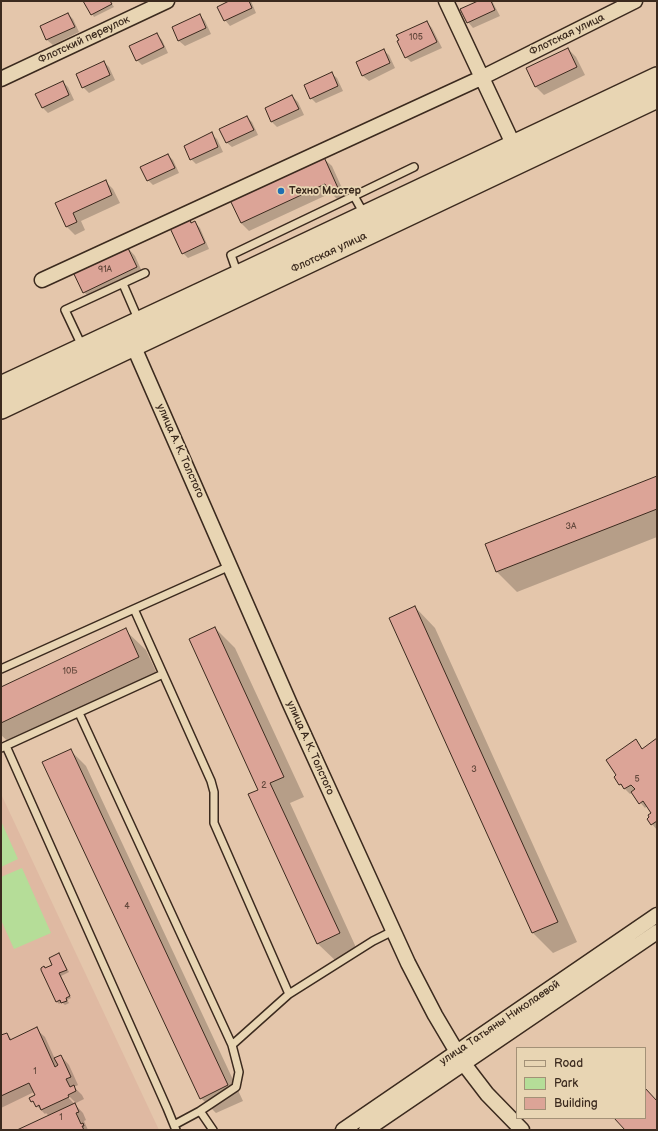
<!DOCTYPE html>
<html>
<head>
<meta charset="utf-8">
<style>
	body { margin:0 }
	#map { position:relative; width:658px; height:1131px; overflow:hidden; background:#e4c6ab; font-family:"Balsamiq Sans",sans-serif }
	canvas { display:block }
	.frame { position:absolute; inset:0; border:2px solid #3b2a1e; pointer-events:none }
	.legend { position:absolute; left:516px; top:1047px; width:130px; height:72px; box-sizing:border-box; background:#e8d5b3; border:1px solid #a39177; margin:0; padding:5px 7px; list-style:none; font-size:12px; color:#3b2a1e }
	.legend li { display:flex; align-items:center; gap:8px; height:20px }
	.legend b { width:20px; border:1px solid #a39177 }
</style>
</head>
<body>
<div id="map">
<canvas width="658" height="1131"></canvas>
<div class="frame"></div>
<ul class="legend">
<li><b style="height:5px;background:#e8d5b3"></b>Road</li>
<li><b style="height:11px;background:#b5dd98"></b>Park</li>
<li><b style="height:11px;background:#dca497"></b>Building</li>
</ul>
</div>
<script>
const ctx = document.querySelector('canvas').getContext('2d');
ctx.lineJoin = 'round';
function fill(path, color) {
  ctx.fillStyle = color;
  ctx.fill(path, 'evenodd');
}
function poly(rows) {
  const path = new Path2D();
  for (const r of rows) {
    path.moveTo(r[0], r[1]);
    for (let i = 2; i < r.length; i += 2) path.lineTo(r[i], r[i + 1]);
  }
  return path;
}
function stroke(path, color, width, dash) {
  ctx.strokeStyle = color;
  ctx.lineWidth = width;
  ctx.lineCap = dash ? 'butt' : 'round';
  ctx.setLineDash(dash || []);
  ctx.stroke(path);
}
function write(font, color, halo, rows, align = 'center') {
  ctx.font = font + ' "Balsamiq Sans",sans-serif';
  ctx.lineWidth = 3.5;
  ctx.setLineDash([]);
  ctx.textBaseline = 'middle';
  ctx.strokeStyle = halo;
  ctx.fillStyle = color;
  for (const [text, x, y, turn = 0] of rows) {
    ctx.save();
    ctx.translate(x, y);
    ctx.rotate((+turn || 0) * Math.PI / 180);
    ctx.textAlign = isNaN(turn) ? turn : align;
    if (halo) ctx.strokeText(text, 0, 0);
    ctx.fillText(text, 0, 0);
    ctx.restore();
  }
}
const built = poly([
	[1,794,159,1130,1,1130]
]);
const green = poly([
	[1,821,18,859,1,867],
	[22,868,51,933,14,949,1,920,1,877]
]);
const shadow = poly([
	[85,1,110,1,114,7,94,17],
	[232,1,251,1,256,13,230,26,225,20],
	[480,1,492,1,500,16,473,28,468,22],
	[68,14,73,19,79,32,53,45,47,40,41,27],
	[200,15,205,21,211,34,185,46,179,41,173,28],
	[427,22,432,28,442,48,411,62,406,57],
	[157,35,162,40,168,53,142,65,137,60],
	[568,49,576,57,585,75,544,95,536,87,528,69],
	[383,50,389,55,395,68,369,81,363,76,357,62],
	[104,62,109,67,115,80,89,93,83,87,77,75],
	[331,73,337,78,343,91,316,103,311,98],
	[63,82,68,87,74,100,48,113,42,107],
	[292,96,298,102,304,115,277,127,272,122,266,109],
	[247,117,252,122,258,135,232,147,226,142],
	[211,134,217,139,223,152,196,164,191,159],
	[168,155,173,160,179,173,153,185,148,180],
	[323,158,332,166,346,197,338,200,331,193,249,231,241,223],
	[105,181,113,189,120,203,81,221,85,230,75,235,67,227,57,203],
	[189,220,192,223,195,222,200,228,209,249,188,258,183,253],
	[127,247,135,256,144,276,92,300,84,292],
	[657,477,657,537,517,592,497,572,486,545],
	[415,607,435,628,577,942,553,953,533,933,390,618],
	[215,628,235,648,304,797,290,803,359,954,338,963,317,943,260,790],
	[125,630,146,650,159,678,14,747,1,735,1,689],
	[657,740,657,830,648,819,652,813,647,806,645,808,632,793,630,794,620,784,636,741,643,749],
	[70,750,86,766,243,1101,216,1113,201,1098],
	[59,954,69,972,61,976,71,998,67,1000,69,1003,65,1005,62,1002,59,1004,57,1002,42,970,53,966],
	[36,1029,45,1037,55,1059,61,1056,69,1065,78,1085,74,1087,82,1095,84,1099,76,1103,66,1093,65,1094,83,1113,86,1120,84,1121,88,1130,20,1130,49,1116,46,1113,45,1114,32,1101,36,1096,34,1092,1,1108,1,1036,7,1034,12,1040]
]);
const building = poly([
	[83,1,110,1,112,4,91,15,83,1],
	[229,1,249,1,252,8,224,21,217,7,229,1],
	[478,1,491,1,495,10,467,23,460,9,478,1],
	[68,13,75,27,46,40,40,26,68,13],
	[200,14,206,28,178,41,172,27,200,14],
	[427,21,437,42,405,58,397,41,399,40,396,35,427,21],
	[157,33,164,47,136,61,129,46,157,33],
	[568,48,577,67,535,87,526,68,568,48],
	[384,49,390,63,362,76,356,62,384,49],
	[104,61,110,75,82,88,76,74,104,61],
	[332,72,338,86,310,99,304,85,332,72],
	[63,81,69,95,42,108,35,94,63,81],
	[292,95,299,109,271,122,265,108,292,95],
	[247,116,254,130,226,143,219,129,247,116],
	[212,132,218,147,190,160,184,146,212,132],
	[168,154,175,168,147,181,140,167,168,154],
	[324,157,338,188,329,193,325,184,241,223,230,200,324,157],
	[106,180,112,195,73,213,77,222,66,227,55,203,106,180],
	[190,219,191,223,195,221,205,243,182,254,170,228,190,219],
	[127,246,137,267,83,293,73,272,127,246],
	[657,476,657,509,496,572,485,544,657,476],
	[415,606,558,922,532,933,389,618,415,606],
	[215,627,284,777,270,783,340,933,317,944,248,794,258,790,189,639,215,627],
	[126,628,139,657,1,723,1,687,126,628],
	[657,738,657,821,651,825,647,819,649,817,648,815,651,813,643,801,639,804,631,792,635,789,631,785,624,789,621,784,619,785,614,777,616,775,606,760,636,739,642,749,657,738],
	[71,749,228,1085,200,1099,42,762,71,749],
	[59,953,67,970,59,973,70,996,66,998,67,1001,61,1003,60,1000,56,1002,41,970,41,968,44,966,45,968,52,965,49,958,59,953],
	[37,1027,55,1067,58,1065,54,1058,61,1055,71,1077,66,1079,70,1087,74,1085,76,1091,68,1095,69,1097,41,1110,39,1105,36,1107,33,1101,31,1102,29,1098,35,1095,29,1083,1,1096,1,1035,7,1033,10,1040,37,1027],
	[645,1088,657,1101,657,1130,625,1130,614,1118,645,1118,645,1088],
	[75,1103,79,1112,76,1113,81,1124,83,1123,84,1126,82,1126,84,1130,17,1130,75,1103]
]);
const lane = poly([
	[364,214,354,196,414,167],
	[238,275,231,255,354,196],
	[123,284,139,321],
	[82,346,65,310,145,273],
	[230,566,134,609,211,781,214,792,214,823,289,994],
	[1,669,134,609],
	[79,713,232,1045,239,1072,236,1087,200,1111,174,1125],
	[6,746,167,1108,176,1130],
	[1,748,163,674],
	[232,1045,289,994,373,941,393,931],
	[200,1111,213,1130]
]);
const street = poly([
	[446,1,514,146],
	[1,79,167,1],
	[42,280,481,78,635,1],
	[133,345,290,704,408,963,435,1015,464,1064,487,1094,522,1130],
	[343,1130,657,915],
	[366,1130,657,932]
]);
const primary = poly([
	[1,387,238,276,657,78],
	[1,408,657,97]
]);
const markers = [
	[281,191,4,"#1f6fb2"]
];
const numberNames = [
	["105",416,38],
	["91А",105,270],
	["3А",571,527],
	["10Б",70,672],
	["3",474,770],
	["5",637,780],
	["2",264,786],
	["4",127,907],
	["1",35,1072],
	["1",61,1118]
];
const streetNames = [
	["Флотская улица",567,35,-26],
	["Флотский переулок",84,40,-25],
	["Флотская улица",329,253,-25],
	["улица А. К. Толстого",180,451,66],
	["улица А. К. Толстого",310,748,66],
	["улица Татьяны Николаевой",500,1023,-34]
];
const poiNames = [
	["Техно Мастер",289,191]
];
fill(built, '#dfb9a2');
fill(green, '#b5dd98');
fill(shadow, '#0003');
fill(building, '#dca497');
stroke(building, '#3b2a1e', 1);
stroke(lane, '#3b2a1e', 10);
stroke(street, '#3b2a1e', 17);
stroke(primary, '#3b2a1e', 24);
stroke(lane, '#e8d5b3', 7);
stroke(street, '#e8d5b3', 14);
stroke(primary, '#e8d5b3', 21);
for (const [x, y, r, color] of markers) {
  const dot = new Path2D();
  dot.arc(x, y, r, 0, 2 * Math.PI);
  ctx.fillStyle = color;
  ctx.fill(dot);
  stroke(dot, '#e8d5b3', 1.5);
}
write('9px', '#63483c', null, numberNames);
write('11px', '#3b2a1e', '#e8d5b3', streetNames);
write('bold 11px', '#3b2a1e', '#e8d5b3', poiNames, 'left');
</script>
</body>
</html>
